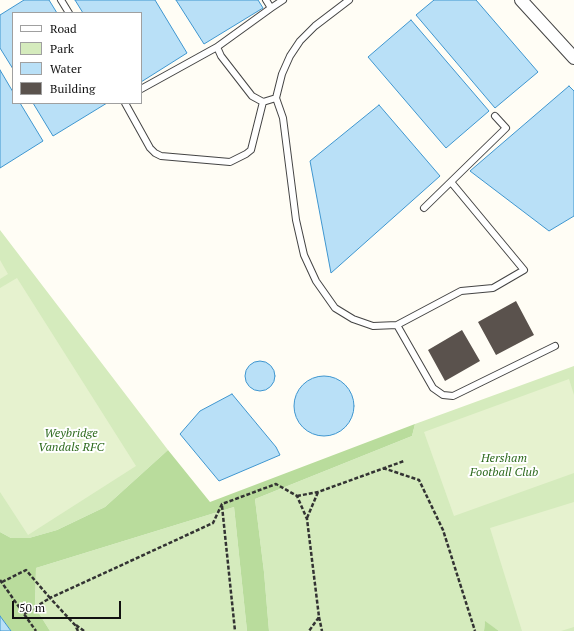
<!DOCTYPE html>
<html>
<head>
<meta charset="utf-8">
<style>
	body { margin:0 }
	#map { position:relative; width:574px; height:631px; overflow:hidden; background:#fffdf5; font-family:"PT Serif",serif }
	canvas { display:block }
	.legend { position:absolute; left:12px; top:12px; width:130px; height:92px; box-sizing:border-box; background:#fff; border:1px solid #a0a0a0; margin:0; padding:5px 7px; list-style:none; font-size:12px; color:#111 }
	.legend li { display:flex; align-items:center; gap:8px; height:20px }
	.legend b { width:20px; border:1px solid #a0a0a0 }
	.scale { position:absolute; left:12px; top:601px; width:109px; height:18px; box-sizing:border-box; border:2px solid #111; border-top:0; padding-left:5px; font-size:12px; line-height:14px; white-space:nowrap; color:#111; -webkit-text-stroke:3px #fff; paint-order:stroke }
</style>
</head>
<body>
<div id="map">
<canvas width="574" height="631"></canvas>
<ul class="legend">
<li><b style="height:5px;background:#fff"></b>Road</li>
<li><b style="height:11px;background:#d5ebbd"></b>Park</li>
<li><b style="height:11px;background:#b9e0f7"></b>Water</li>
<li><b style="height:11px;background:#5a524d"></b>Building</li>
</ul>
<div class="scale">50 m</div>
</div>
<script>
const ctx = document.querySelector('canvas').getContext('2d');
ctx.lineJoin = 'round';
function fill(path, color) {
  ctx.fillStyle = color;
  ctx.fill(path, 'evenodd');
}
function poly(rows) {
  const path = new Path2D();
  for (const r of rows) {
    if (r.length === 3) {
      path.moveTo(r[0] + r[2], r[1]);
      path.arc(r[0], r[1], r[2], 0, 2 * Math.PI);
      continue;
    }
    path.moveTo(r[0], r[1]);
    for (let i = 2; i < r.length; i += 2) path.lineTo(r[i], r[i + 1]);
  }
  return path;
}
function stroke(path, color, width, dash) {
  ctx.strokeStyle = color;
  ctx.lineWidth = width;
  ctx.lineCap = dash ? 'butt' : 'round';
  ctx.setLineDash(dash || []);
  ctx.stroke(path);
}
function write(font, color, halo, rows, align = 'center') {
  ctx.font = font + ' "PT Serif",serif';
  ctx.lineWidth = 4;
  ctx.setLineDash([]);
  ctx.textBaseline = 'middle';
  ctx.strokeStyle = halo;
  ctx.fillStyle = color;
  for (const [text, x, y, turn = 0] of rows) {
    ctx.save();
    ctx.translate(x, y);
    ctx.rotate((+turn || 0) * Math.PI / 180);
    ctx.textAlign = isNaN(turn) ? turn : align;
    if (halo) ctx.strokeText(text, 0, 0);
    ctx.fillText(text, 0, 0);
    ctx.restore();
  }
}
const green = poly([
	[0,230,168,450,105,507,57,530,29,538,11,538,0,532],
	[574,366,574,631,499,631,485,622,484,631,269,631,264,572,255,499,412,436,415,424],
	[234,507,247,631,50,631,35,607,36,568]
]);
const forest = poly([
	[415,424,412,436,255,499,264,572,269,631,247,631,234,507,36,568,35,607,50,631,11,631,0,616,0,532,11,538,29,538,57,530,105,507,168,450,210,502],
	[485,621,499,631,484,631]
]);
const pitch = poly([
	[0,260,8,274,0,279],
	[17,278,136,466,28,535,0,492,0,288],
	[569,379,574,395,574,473,454,516,424,432],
	[574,502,574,627,561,631,522,631,490,528]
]);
const water = poly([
	[24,0,49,0,57,13,13,13,13,69,0,48,0,15,24,0],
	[75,0,155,0,187,53,141,82,141,13,83,13,75,0],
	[176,0,258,0,263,8,204,44,176,0],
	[434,0,476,0,538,72,495,108,416,15,434,0],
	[411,20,489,111,446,148,368,57,411,20],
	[0,70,13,92,13,103,20,103,43,141,0,168,0,70],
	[569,86,574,91,574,216,549,231,470,171,569,86],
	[33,103,107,103,53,136,33,103],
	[379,105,440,176,331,273,310,161,379,105],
	[260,376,15],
	[324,406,30],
	[232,394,276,447,280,455,219,481,180,434,200,411,232,394],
	[0,616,11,631,0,631,0,616]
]);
const building = poly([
	[516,301,534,335,496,355,478,322],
	[462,330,480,361,445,381,428,350]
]);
const path = poly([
	[383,468,419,480,443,530,475,631],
	[297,496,318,492,404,461],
	[222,506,235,631],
	[307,518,318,492],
	[0,580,36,631],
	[2,582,26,570,50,598,24,614],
	[319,617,322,631],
	[76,625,84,631],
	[78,631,75,625,50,598,213,523,222,504,276,484,297,496,307,519,319,617,309,631]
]);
const service = poly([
	[61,0,69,13],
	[349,0,315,26,300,41,290,56,282,74,276,98,283,118,296,220,304,255,316,281,335,308,353,319,373,326,397,325,461,291,493,288,524,270,451,182],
	[271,8,283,0],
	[217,47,271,8,266,0],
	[141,89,217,47,221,56,252,96,263,102,276,98],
	[125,103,150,148,155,153,161,156,230,162,246,154,251,150,263,102],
	[424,208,506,128,495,116],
	[397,325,433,388,443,395,453,396,555,346]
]);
const minor = poly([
	[521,0,574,58]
]);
const parkNames = [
	["Weybridge",71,434],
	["Vandals RFC",71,448],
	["Hersham",504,459],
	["Football Club",504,473]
];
fill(green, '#d5ebbd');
fill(forest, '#b9dc9c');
fill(pitch, '#e6f2cf');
fill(water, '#b9e0f7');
stroke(water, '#3f96cf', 1);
fill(building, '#5a524d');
stroke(service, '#444', 8);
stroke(minor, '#444', 14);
stroke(path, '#333', 2.5, [4, 2]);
stroke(service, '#fff', 6);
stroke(minor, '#fff', 12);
write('italic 12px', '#2f6b1f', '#fff', parkNames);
</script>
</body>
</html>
